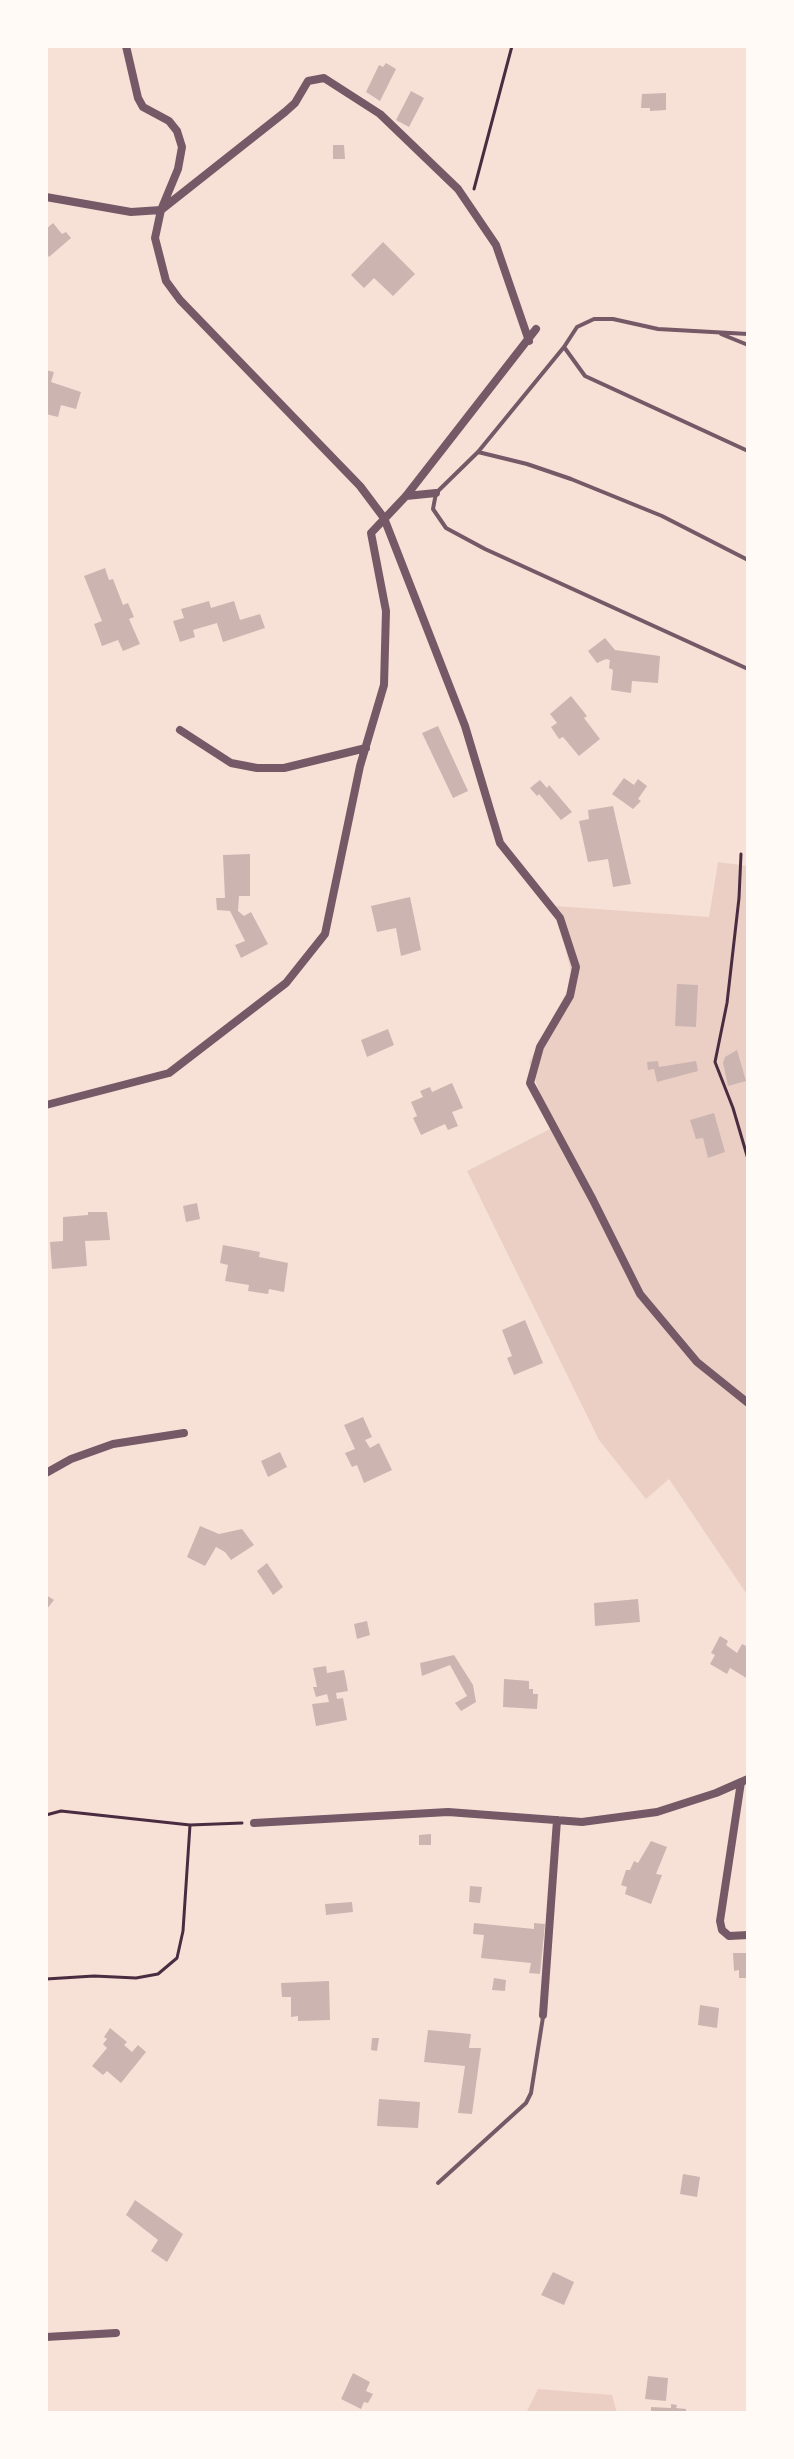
<!DOCTYPE html>
<html>
<head>
<meta charset="utf-8">
<style>
	body { margin:0 }
	#map { position:relative; width:794px; height:2459px; overflow:hidden; background:#f7e1d7; font-family:"Work Sans",sans-serif }
	canvas { display:block }
	.frame { position:absolute; inset:0; border:48px solid #fffaf5; pointer-events:none }
</style>
</head>
<body>
<div id="map">
<canvas width="794" height="2459"></canvas>
<div class="frame"></div>
</div>
<script>
const ctx = document.querySelector('canvas').getContext('2d');
ctx.lineJoin = 'round';
function fill(path, color) {
  ctx.fillStyle = color;
  ctx.fill(path, 'evenodd');
}
function poly(rows) {
  const path = new Path2D();
  for (const r of rows) {
    path.moveTo(r[0], r[1]);
    for (let i = 2; i < r.length; i += 2) path.lineTo(r[i], r[i + 1]);
  }
  return path;
}
function stroke(path, color, width, dash) {
  ctx.strokeStyle = color;
  ctx.lineWidth = width;
  ctx.lineCap = dash ? 'butt' : 'round';
  ctx.setLineDash(dash || []);
  ctx.stroke(path);
}
const green = poly([
	[718,862,748,866,748,1596,669,1479,646,1499,599,1440,467,1171,552,1128,529,1062,573,980,555,906,709,917],
	[538,2389,612,2395,617,2413,526,2413]
]);
const building = poly([
	[386,63,396,69,380,101,366,92,379,65,383,67],
	[411,91,424,98,409,127,396,120],
	[666,93,666,110,650,111,650,108,641,108,642,94],
	[333,145,344,145,345,159,333,159],
	[53,223,62,234,66,232,71,238,49,257,46,253,46,229],
	[383,242,415,274,393,296,374,278,364,288,351,275],
	[46,370,54,372,51,382,81,392,76,409,61,405,58,417,46,414],
	[105,568,109,580,113,579,123,605,128,603,134,617,129,619,140,644,123,651,118,640,102,646,94,624,102,621,84,576],
	[209,601,211,608,234,601,240,620,260,614,265,628,223,642,217,623,193,630,195,637,180,642,173,621,184,618,181,609],
	[605,638,615,650,660,656,658,683,632,681,631,693,611,690,613,670,609,668,610,660,606,659,597,663,588,651],
	[571,696,587,716,584,718,600,739,579,756,563,737,559,739,551,727,557,723,550,714],
	[438,726,468,791,453,798,422,733],
	[624,778,634,785,638,779,647,786,638,799,641,801,633,809,612,794],
	[540,780,547,788,549,785,572,812,561,820,539,794,537,796,530,788],
	[613,806,631,884,613,887,608,859,588,862,579,821,589,819,588,810],
	[250,854,250,896,239,896,238,911,244,916,251,912,268,944,241,958,235,945,245,941,230,911,217,910,216,898,225,898,223,855],
	[410,897,421,950,401,956,396,928,377,932,371,906],
	[677,984,698,985,696,1027,675,1026],
	[388,1029,394,1045,367,1057,361,1040],
	[737,1050,746,1081,728,1086,723,1063,725,1057],
	[658,1061,659,1067,696,1061,698,1071,657,1082,654,1069,648,1070,647,1062],
	[452,1083,463,1108,452,1112,458,1126,448,1130,445,1124,421,1135,413,1118,417,1116,411,1102,423,1097,420,1091,430,1087,432,1092],
	[714,1113,725,1152,708,1158,703,1138,696,1139,690,1120],
	[197,1203,200,1219,186,1222,183,1206],
	[88,1212,107,1212,110,1240,85,1241,87,1266,52,1269,50,1242,63,1241,63,1217,88,1215],
	[223,1245,260,1252,259,1257,288,1263,284,1292,269,1289,268,1294,248,1291,249,1285,225,1281,228,1265,220,1263],
	[525,1320,543,1363,514,1375,507,1358,512,1356,502,1330],
	[363,1417,372,1437,365,1440,370,1448,379,1443,392,1470,364,1483,357,1465,352,1467,345,1453,355,1449,344,1425],
	[280,1452,287,1467,268,1477,261,1461],
	[200,1526,219,1534,242,1529,254,1545,231,1560,225,1552,216,1547,205,1566,187,1557],
	[267,1563,283,1587,273,1595,257,1571],
	[46,1595,54,1600,46,1610],
	[638,1599,640,1622,595,1626,594,1603],
	[367,1621,370,1635,357,1639,354,1624],
	[720,1636,728,1641,726,1645,737,1653,742,1644,748,1647,748,1679,730,1668,727,1674,710,1664,715,1655,711,1653],
	[454,1655,473,1685,476,1702,461,1711,455,1703,467,1696,450,1665,422,1676,420,1663],
	[326,1666,327,1673,344,1670,348,1691,336,1693,337,1699,343,1698,347,1720,316,1726,312,1704,329,1702,327,1694,316,1697,313,1687,317,1687,313,1668],
	[504,1679,529,1681,529,1689,533,1689,533,1694,538,1694,537,1709,503,1707],
	[431,1834,431,1845,419,1845,419,1835],
	[651,1841,667,1847,656,1874,662,1875,651,1904,625,1894,627,1887,621,1885,626,1870,630,1870,634,1861,638,1863],
	[470,1886,482,1887,480,1903,469,1902],
	[352,1902,353,1912,326,1915,325,1904],
	[474,1923,534,1929,534,1923,545,1924,540,1974,529,1973,531,1963,481,1958,484,1935,473,1934],
	[733,1953,748,1953,748,1978,739,1978,739,1970,734,1971],
	[494,1978,506,1980,505,1991,492,1990],
	[329,1981,330,2020,298,2021,298,2016,291,2017,291,1997,282,1997,281,1983],
	[700,2005,719,2008,717,2028,698,2025],
	[110,2028,127,2042,124,2045,132,2052,138,2045,146,2052,121,2083,107,2071,103,2075,92,2066,107,2048,103,2044,107,2039,104,2037],
	[428,2030,471,2034,469,2048,481,2048,472,2114,458,2113,465,2066,424,2062],
	[372,2038,379,2038,377,2051,371,2050],
	[379,2099,420,2102,418,2128,377,2126],
	[683,2174,700,2177,697,2197,680,2194],
	[135,2200,183,2234,167,2262,151,2251,158,2240,126,2215],
	[553,2272,574,2282,564,2305,541,2295],
	[353,2373,370,2382,366,2391,373,2394,368,2403,364,2402,361,2409,341,2399],
	[648,2376,668,2378,666,2401,645,2399],
	[671,2404,677,2405,676,2408,686,2409,686,2413,651,2413,651,2407,671,2408]
]);
const path = poly([
	[474,189,512,46],
	[741,854,739,898,727,1003,715,1062,733,1108,748,1159],
	[46,1815,61,1811,190,1825,242,1823],
	[46,1979,94,1976,136,1978,158,1974,177,1958,183,1931,190,1825]
]);
const service = poly([
	[721,334,748,345],
	[748,334,658,329,613,319,594,319,577,327,564,347,478,452,436,493,433,509,446,528,485,549,748,669],
	[564,347,585,376,748,451],
	[478,452,527,464,571,479,662,516,748,560],
	[438,2183,526,2103,531,2093,543,2017]
]);
const minor = poly([
	[126,46,138,98,143,107,169,121,177,131,182,147,178,169,161,210,155,238,166,281,180,300,360,486,384,518,465,726,500,843,560,918,576,967,570,996,540,1047,530,1083,593,1200,640,1294,697,1362,748,1403],
	[46,197,131,212,161,210,285,112,295,103,308,81,324,78,380,114,458,189,496,245,529,341],
	[406,496,436,493],
	[180,730,231,763,257,768,284,768,366,748],
	[46,1105,169,1073,286,983,325,934,360,766,384,685,386,611,371,533,406,496,536,329],
	[46,1473,71,1459,113,1444,184,1433],
	[741,1782,720,1921,722,1930,729,1936,748,1935],
	[254,1823,448,1812,582,1822,657,1812,716,1793,748,1779],
	[543,2015,557,1820],
	[46,2337,116,2333]
]);
fill(green, '#ebcfc5');
fill(building, '#ccb4b1');
stroke(path, '#4a2c40', 3);
stroke(service, '#755966', 4);
stroke(minor, '#755966', 8);
</script>
</body>
</html>
